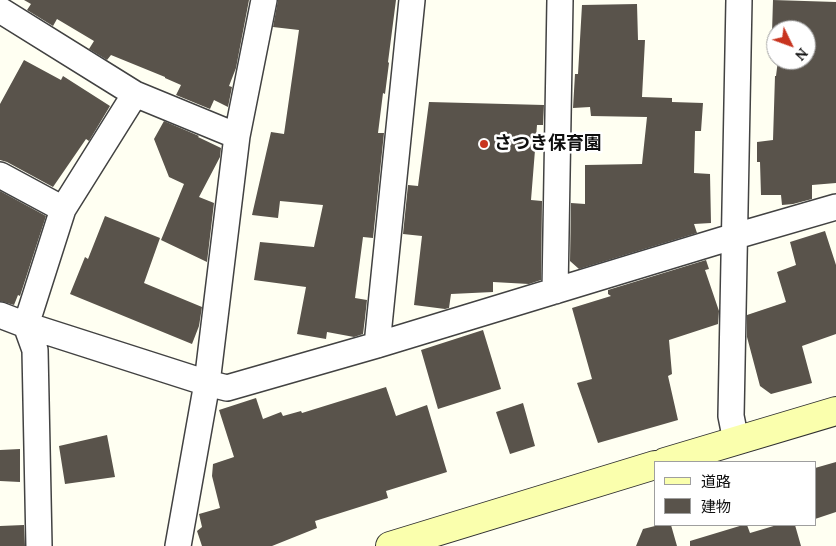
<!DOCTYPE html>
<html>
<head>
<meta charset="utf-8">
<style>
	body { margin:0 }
	#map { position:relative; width:836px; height:546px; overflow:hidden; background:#fffff2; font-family:Lora,"Noto Sans JP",serif }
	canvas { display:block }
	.legend { position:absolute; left:654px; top:461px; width:162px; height:65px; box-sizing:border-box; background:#fff; border:1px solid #9f9f9f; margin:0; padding:6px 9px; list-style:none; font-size:15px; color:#0f0f0f }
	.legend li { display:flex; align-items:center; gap:10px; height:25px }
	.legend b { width:25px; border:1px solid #9f9f9f }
	.north { position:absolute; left:766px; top:20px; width:50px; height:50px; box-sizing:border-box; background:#fff; border:1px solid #9f9f9f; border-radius:50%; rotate:132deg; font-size:14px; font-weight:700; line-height:20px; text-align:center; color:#0f0f0f }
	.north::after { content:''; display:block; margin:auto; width:18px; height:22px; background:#c8341f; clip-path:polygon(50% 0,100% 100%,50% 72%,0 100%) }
</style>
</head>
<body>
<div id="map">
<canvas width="836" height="546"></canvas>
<ul class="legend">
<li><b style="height:6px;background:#faffad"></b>道路</li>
<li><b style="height:14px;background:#59534b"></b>建物</li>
</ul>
<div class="north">N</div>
</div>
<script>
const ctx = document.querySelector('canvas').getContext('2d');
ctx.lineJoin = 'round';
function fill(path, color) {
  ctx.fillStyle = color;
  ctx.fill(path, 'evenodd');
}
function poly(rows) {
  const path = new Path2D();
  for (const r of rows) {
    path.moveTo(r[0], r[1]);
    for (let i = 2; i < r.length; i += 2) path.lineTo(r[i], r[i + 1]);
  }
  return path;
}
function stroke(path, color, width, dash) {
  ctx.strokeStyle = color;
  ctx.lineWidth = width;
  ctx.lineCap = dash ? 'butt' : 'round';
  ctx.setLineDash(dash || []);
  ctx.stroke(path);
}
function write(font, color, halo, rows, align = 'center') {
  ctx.font = font + ' Lora,"Noto Sans JP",serif';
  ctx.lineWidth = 5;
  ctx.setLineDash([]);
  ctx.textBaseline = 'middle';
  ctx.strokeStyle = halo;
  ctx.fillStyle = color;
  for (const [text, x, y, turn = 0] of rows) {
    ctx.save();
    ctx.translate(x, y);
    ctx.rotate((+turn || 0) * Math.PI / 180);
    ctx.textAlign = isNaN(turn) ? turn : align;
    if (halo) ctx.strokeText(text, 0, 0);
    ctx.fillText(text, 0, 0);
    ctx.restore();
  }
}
const building = poly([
	[24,0,249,0,236,68,229,86,232,87,228,107,214,100,210,109,176,95,181,85,165,78,165,77,111,55,107,60,89,49,94,41,57,19,53,26,27,10,31,4],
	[278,0,396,0,388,62,389,63,385,94,383,93,378,133,384,133,373,238,363,237,355,298,367,300,365,318,363,334,354,337,327,332,326,339,297,334,306,287,254,280,260,242,314,247,323,205,280,201,278,218,252,215,271,132,284,134,299,30,273,27],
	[773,0,836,2,836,183,812,185,812,199,793,204,782,205,781,195,761,195,760,162,757,162,757,142,773,140,775,76,776,76,778,60,806,60,806,30,776,30,776,33,772,33],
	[637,4,638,40,645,40,642,97,672,98,672,102,703,103,701,131,695,131,694,173,710,174,711,223,694,224,697,233,579,269,570,261,571,203,585,204,585,165,642,164,647,117,591,116,590,107,573,108,575,74,578,74,582,5],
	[24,60,61,80,63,76,110,106,89,141,86,139,53,187,7,162,0,160,0,104],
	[429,102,544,105,543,125,537,125,531,200,542,201,541,280,529,284,493,282,493,292,451,294,449,308,445,309,414,305,422,236,403,234,408,185,418,186],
	[164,121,199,136,198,137,221,148,220,157,199,197,214,203,207,262,161,240,184,184,169,177,154,139],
	[0,191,46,216,20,296,18,295,14,305,0,301],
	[105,216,160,238,144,283,202,307,199,326,192,344,70,294,85,257,88,259],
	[825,231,836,265,836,334,802,346,812,383,771,394,760,386,747,337,747,315,786,302,777,272,796,265,790,242],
	[706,260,709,269,705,270,719,311,718,324,669,340,672,374,668,376,678,420,598,443,577,383,592,379,572,308,611,296,608,294,608,290],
	[483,330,501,389,438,409,421,350],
	[386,387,396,416,427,405,447,472,386,491,388,498,315,521,317,528,272,546,202,546,197,531,202,527,199,514,220,508,212,476,213,464,234,457,219,410,256,398,263,419,281,412,283,416,301,411,302,413],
	[523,403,535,446,510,454,496,412],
	[107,435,115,477,65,484,59,446],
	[20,449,20,482,0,481,0,450],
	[836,462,836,512,815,519,815,468],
	[24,525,25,546,0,546,0,526],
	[659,525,671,525,677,546,636,546,643,529],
	[743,525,747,525,750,533,777,525,795,525,801,546,690,546,690,541]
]);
const street = poly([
	[0,10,135,94,237,136],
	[0,175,63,209],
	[555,291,560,0],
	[0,315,26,325,207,383,227,388,377,345,722,240,836,207],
	[377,345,412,0],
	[736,441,731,416,739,0],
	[39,546,35,350,26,325,63,209,135,94],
	[178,546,207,383,237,136,264,0]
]);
const secondary = poly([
	[665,462,836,411],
	[390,546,655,465]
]);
const markers = [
	[484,144,5,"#c8341f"]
];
const poiNames = [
	["さつき保育園",494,144]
];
fill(building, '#59534b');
stroke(street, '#424242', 28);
stroke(secondary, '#313131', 30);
stroke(street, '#fff', 25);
stroke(secondary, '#faffad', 28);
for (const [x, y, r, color] of markers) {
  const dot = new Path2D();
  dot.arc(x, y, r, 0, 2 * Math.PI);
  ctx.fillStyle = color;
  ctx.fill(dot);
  stroke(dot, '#fff', 2);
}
write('bold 18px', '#0f0f0f', '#fff', poiNames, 'left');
</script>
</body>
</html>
